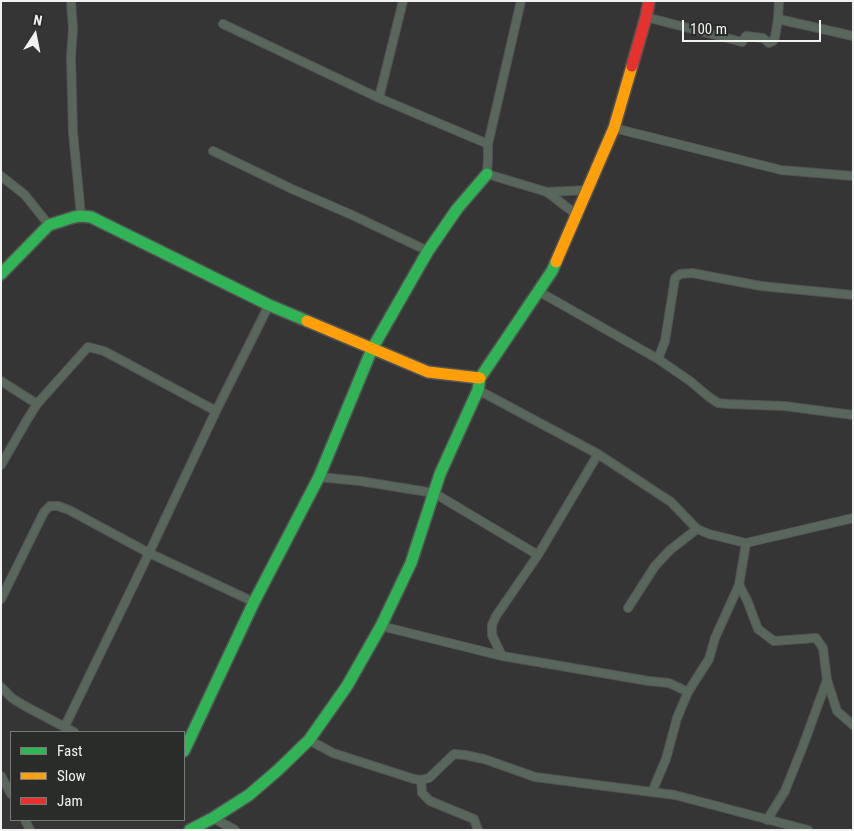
<!DOCTYPE html>
<html>
<head>
<meta charset="utf-8">
<style>
	body { margin:0 }
	#map { position:relative; width:854px; height:831px; overflow:hidden; background:#353535; font-family:"Roboto Condensed",sans-serif }
	canvas { display:block }
	.frame { position:absolute; inset:0; border:2px solid #f0f1f0; pointer-events:none }
	.legend { position:absolute; left:10px; top:731px; width:175px; height:90px; box-sizing:border-box; background:#2a2c2a; border:1px solid #797b79; margin:0; padding:6px 9px; list-style:none; font-size:15px; color:#f0f1f0 }
	.legend li { display:flex; align-items:center; gap:10px; height:25px }
	.legend b { width:25px; border:1px solid #797b79 }
	.north { position:absolute; left:10px; top:10px; width:50px; height:50px; -webkit-text-stroke:4px #2a2c2a; paint-order:stroke; rotate:11deg; font-size:14px; font-weight:700; line-height:20px; text-align:center; color:#f0f1f0 }
	.north::after { content:''; display:block; margin:auto; width:18px; height:22px; background:#f0f1f0; clip-path:polygon(50% 0,100% 100%,50% 72%,0 100%) }
	.scale { position:absolute; left:682px; top:20px; width:139px; height:22px; box-sizing:border-box; border:2px solid #f0f1f0; border-top:0; padding-left:6px; font-size:15px; line-height:18px; white-space:nowrap; color:#f0f1f0; -webkit-text-stroke:4px #2a2c2a; paint-order:stroke }
</style>
</head>
<body>
<div id="map">
<canvas width="854" height="831"></canvas>
<div class="frame"></div>
<ul class="legend">
<li><b style="height:6px;background:#30b455"></b>Fast</li>
<li><b style="height:6px;background:#ff9f0a"></b>Slow</li>
<li><b style="height:6px;background:#e5322d"></b>Jam</li>
</ul>
<div class="north">N</div>
<div class="scale">100 m</div>
</div>
<script>
const ctx = document.querySelector('canvas').getContext('2d');
ctx.lineJoin = 'round';
function poly(rows) {
  const path = new Path2D();
  for (const r of rows) {
    path.moveTo(r[0], r[1]);
    for (let i = 2; i < r.length; i += 2) path.lineTo(r[i], r[i + 1]);
  }
  return path;
}
function stroke(path, color, width, dash) {
  ctx.strokeStyle = color;
  ctx.lineWidth = width;
  ctx.lineCap = dash ? 'butt' : 'round';
  ctx.setLineDash(dash || []);
  ctx.stroke(path);
}
const street = poly([
	[71,1,73,29,71,57,73,132,81,216],
	[521,1,488,144,488,158,487,174,547,192,588,190],
	[779,1,778,19,853,36],
	[646,17,742,42,746,36,763,38,769,43,773,41,775,37,778,19],
	[223,24,379,98,488,144],
	[379,98,403,1],
	[614,128,781,170,853,176],
	[213,151,292,189,352,215,428,251],
	[1,176,25,195,49,225],
	[547,192,577,215],
	[538,291,658,359,690,381,709,397,718,403,729,404,784,406,853,415],
	[658,359,665,341,675,278,680,274,692,273,761,286,853,295],
	[1,381,37,404],
	[478,390,598,454,671,502,697,529,709,534,746,543,853,518],
	[1,465,27,420,37,404,88,347,104,351,216,411],
	[319,477,360,481,434,493,538,555],
	[739,585,747,600,758,629,774,641,816,638,823,648,827,680,837,711,853,725],
	[1,599,44,512,50,506,58,506,69,510,149,553,254,602],
	[628,608,655,566,670,550,697,529],
	[381,626,502,656,649,681,669,683,688,692],
	[502,656,492,635,492,625,496,616,538,555,598,454],
	[1,687,12,698,23,705,74,732],
	[65,726,149,553,216,411,269,305],
	[309,740,333,753,414,779,421,780,429,778,454,754,465,755,484,759,535,777,675,795,808,830],
	[1,776,11,794],
	[421,780,422,793,430,801,474,819,478,830],
	[652,792,666,759,677,718,688,692,709,659,715,638,739,585,746,543],
	[213,818,235,830],
	[25,820,30,830],
	[767,820,785,791,803,746,827,680]
]);
const fast = poly([
	[1,274,49,225,74,217,81,216,91,217,269,305,307,321],
	[184,751,254,602,319,477,372,349,428,251,457,209,487,174],
	[190,830,213,818,249,795,278,770,309,740,347,686,381,626,411,563,440,474,478,390,480,378,552,271,556,262]
]);
const slow = poly([
	[556,262,614,128,632,66],
	[307,321,428,372,480,378]
]);
const jam = poly([
	[632,66,646,17,649,1]
]);
stroke(street, '#535353', 10);
stroke(fast, '#535353', 14);
stroke(slow, '#535353', 14);
stroke(jam, '#535353', 14);
stroke(street, '#59665b', 8);
stroke(fast, '#30b455', 11);
stroke(slow, '#ff9f0a', 11);
stroke(jam, '#e5322d', 11);
</script>
</body>
</html>
